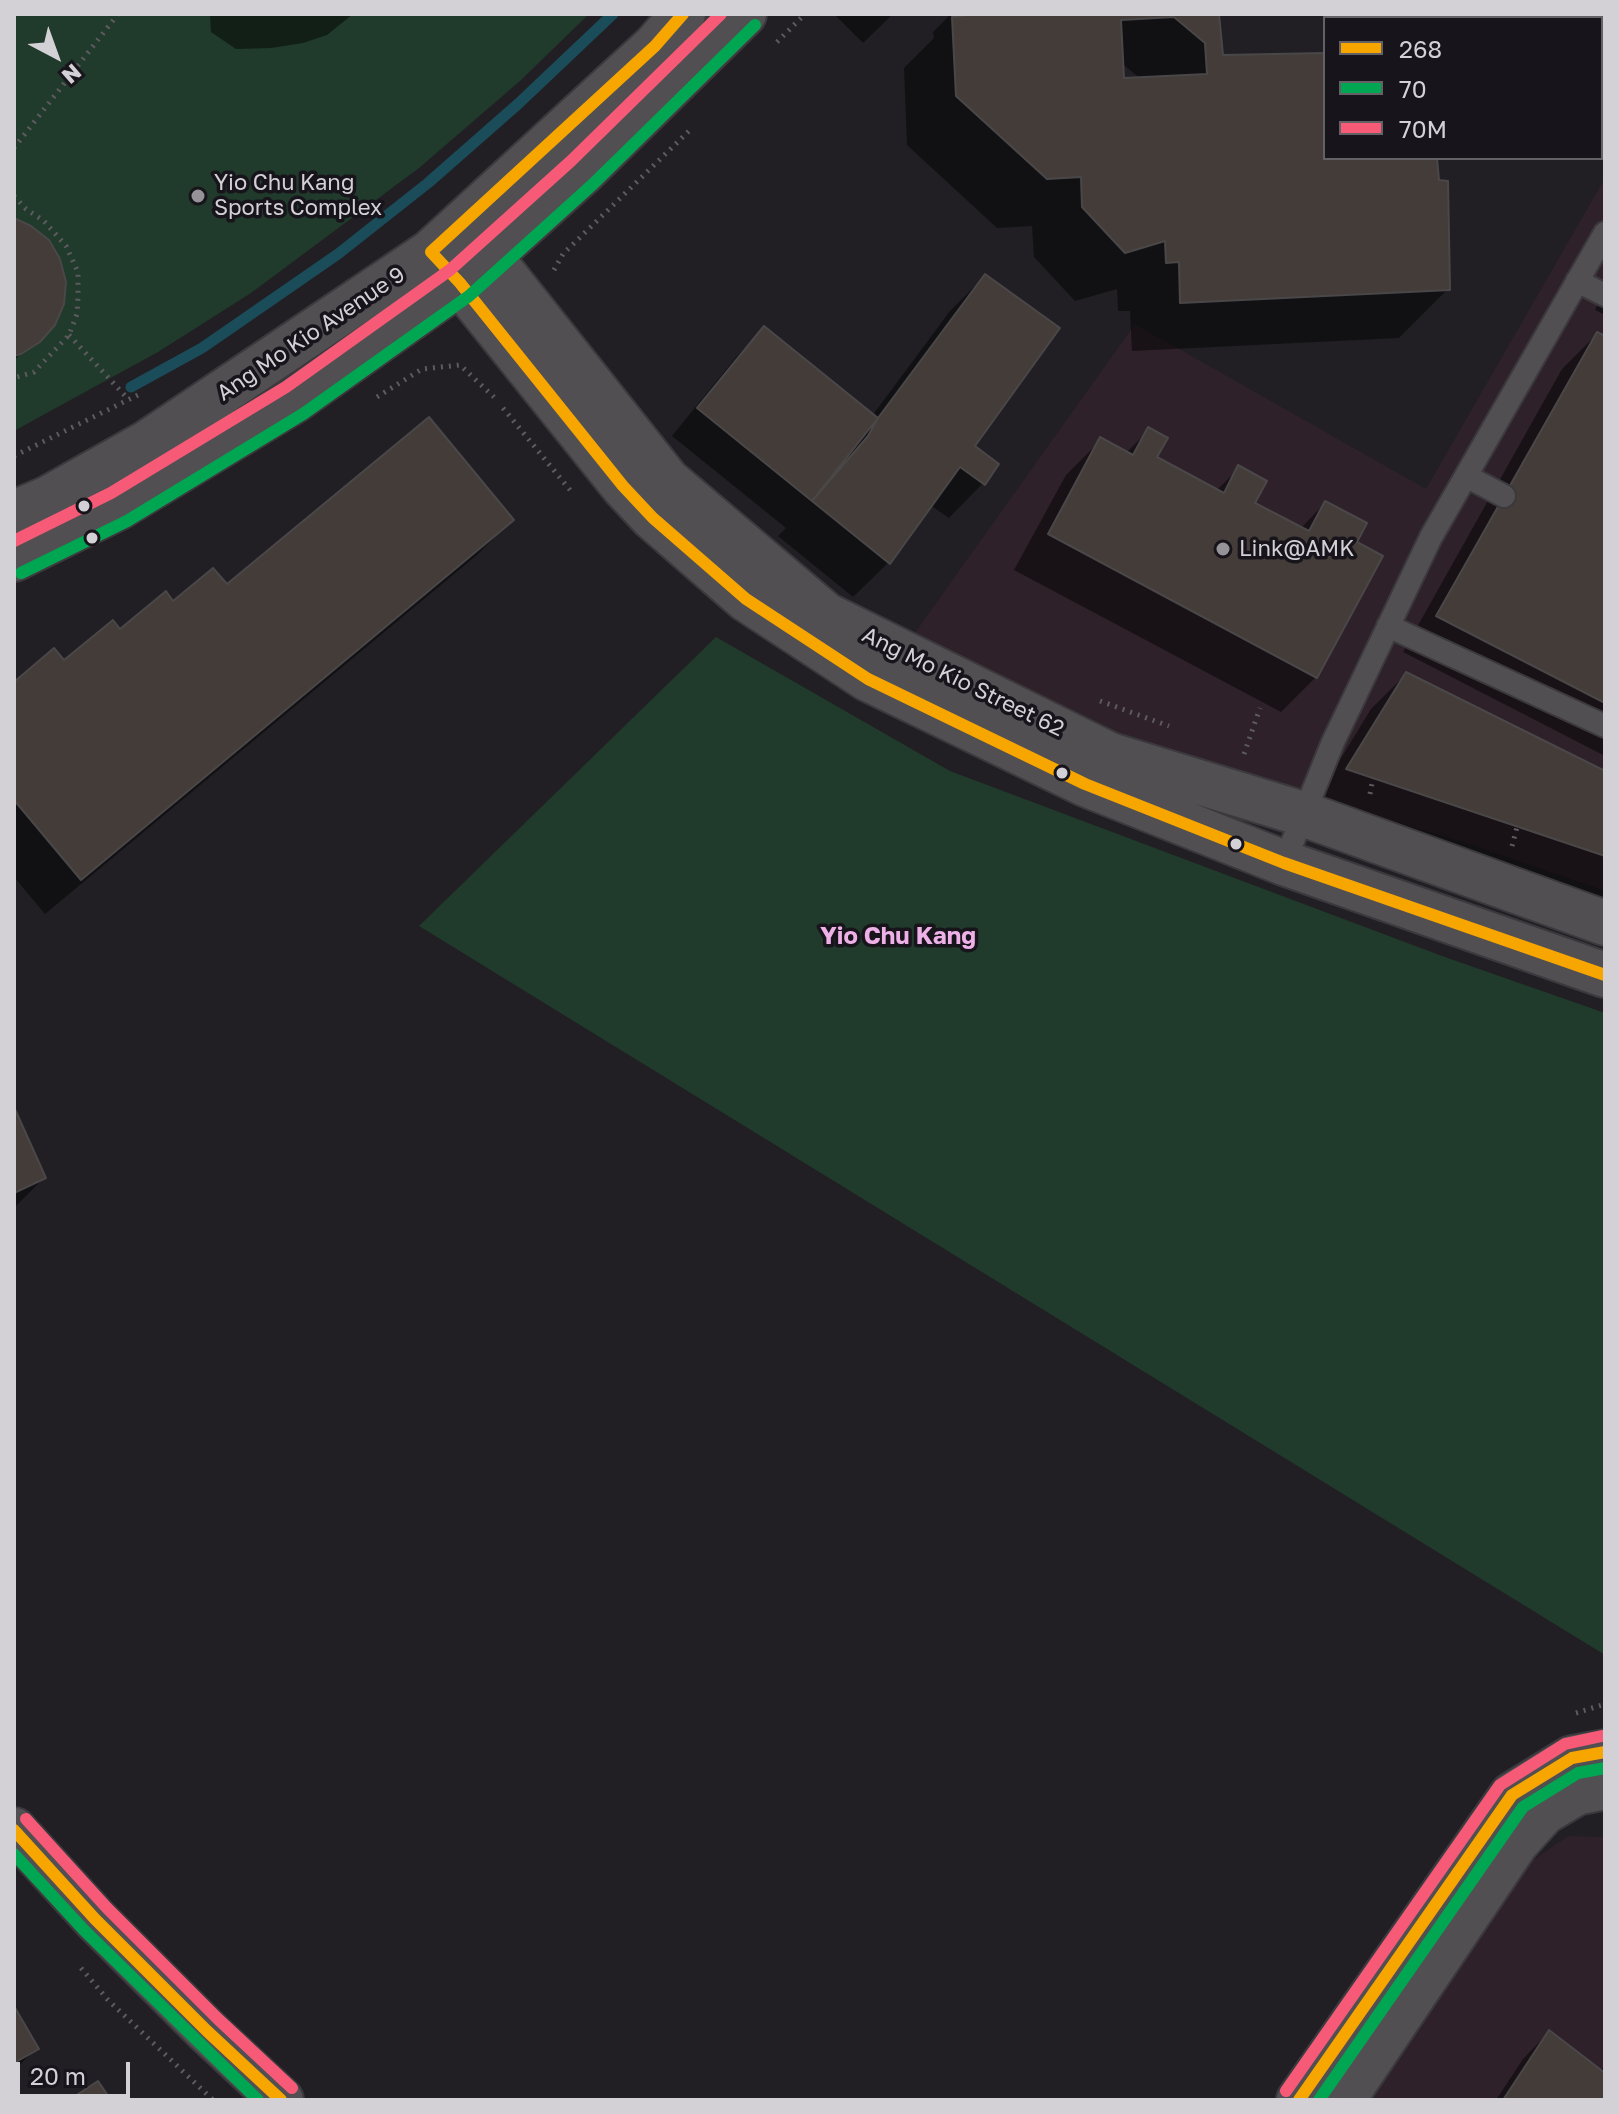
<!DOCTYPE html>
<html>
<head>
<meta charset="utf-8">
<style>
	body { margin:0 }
	#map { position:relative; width:1619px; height:2114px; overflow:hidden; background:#211f24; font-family:"Golos Text",sans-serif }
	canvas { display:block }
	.frame { position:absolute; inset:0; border:16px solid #d4d1d6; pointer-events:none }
	.legend { position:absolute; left:1323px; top:16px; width:280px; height:144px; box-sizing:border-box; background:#18141b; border:2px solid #636066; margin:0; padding:10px 14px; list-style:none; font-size:24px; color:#d4d1d6 }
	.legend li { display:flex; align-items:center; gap:16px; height:40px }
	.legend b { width:40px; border:2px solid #636066 }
	.north { position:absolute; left:16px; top:16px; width:80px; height:80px; -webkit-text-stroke:6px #18141b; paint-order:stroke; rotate:139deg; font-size:22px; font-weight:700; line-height:32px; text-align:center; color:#d4d1d6 }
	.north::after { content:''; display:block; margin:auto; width:28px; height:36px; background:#d4d1d6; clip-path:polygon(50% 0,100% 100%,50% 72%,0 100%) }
	.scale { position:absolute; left:16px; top:2062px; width:114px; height:36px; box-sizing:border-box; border:4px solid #d4d1d6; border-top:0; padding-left:10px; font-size:24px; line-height:28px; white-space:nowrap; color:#d4d1d6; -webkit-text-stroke:6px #18141b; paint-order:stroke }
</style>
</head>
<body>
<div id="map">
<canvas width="1619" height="2114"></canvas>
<div class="frame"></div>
<ul class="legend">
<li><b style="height:10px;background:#f7a600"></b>268</li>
<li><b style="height:10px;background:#00a651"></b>70</li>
<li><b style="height:10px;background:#f75a77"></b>70M</li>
</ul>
<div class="north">N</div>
<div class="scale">20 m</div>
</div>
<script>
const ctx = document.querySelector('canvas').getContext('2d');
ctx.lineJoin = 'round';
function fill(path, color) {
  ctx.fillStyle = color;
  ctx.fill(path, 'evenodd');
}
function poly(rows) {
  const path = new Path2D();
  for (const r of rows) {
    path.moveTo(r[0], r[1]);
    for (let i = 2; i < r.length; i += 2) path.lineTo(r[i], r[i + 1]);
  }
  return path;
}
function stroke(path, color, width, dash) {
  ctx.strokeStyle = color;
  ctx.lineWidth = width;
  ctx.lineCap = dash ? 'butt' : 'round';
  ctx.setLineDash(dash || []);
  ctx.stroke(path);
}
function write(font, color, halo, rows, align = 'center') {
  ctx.font = font + ' "Golos Text",sans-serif';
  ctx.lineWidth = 7;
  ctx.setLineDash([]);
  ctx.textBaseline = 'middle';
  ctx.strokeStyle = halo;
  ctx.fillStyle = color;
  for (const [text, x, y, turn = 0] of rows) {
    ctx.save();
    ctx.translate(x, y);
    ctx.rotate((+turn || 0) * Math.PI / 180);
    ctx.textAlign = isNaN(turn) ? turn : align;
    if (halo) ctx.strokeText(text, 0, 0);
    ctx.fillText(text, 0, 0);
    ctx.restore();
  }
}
const industrial = poly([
	[1605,178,1605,891,1466,843,1113,737,912,637,1135,324,1426,489],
	[1568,1836,1605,1837,1605,2100,1369,2100,1532,1861]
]);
const green = poly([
	[14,14,589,14,520,81,419,168,251,293,158,352,14,431],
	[716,637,950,771,1442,956,1605,1013,1605,1655,419,926]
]);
const water = poly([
	[1493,14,1605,14,1605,70,1601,68,1601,18,1501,18]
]);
const shadow = poly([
	[353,14,327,35,303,43,271,48,236,49,211,32,210,15],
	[834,14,893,14,863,43],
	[951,14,1217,14,1222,57,1325,55,1325,158,1435,158,1448,289,1399,338,1132,351,1130,311,1118,311,1117,289,1075,301,1034,257,1032,226,997,228,907,145,904,68,934,38,933,32],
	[1121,66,1125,66,1141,79,1122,80],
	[14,220,39,341,14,360],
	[985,276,972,447,983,483,949,518,930,505,888,563,853,597,778,536,786,528,672,436,737,356,764,329,872,416,950,311],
	[1605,290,1605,315,1595,310],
	[1597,334,1605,338,1605,756,1403,652,1562,369],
	[1149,430,1154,458,1216,491,1239,468,1253,503,1300,529,1325,503,1354,543,1316,677,1281,712,1014,570,1066,475,1101,440,1126,453],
	[512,520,477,555,45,914,14,877,14,685,64,663,120,632,227,587],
	[1406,674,1605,774,1605,902,1313,804,1371,709],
	[14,1112,44,1178,14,1208],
	[14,2010,36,2048,14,2071],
	[1549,2032,1600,2072,1605,2064,1605,2100,1496,2100,1523,2059]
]);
const stream = poly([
	[131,387,202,348,338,254,428,183,518,104,613,14]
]);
const building = poly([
	[976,14,1219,14,1223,55,1325,53,1325,158,1437,158,1439,180,1448,181,1450,290,1180,303,1179,262,1166,263,1165,241,1125,253,1082,207,1081,177,1047,179,956,96,952,17,976,14],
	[1174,17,1205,43,1207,74,1124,78,1121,20,1174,17],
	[14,218,31,226,49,240,60,259,66,282,64,304,55,325,40,342,21,354,14,356,14,218],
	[985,274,1060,328,975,446,999,464,985,485,960,467,890,564,812,501,868,436,878,418,985,274],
	[764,326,878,418,812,501,697,408,764,326],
	[1597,332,1605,336,1605,703,1436,616,1597,332],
	[429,417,514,520,81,880,14,800,14,682,54,648,64,660,113,620,120,629,166,591,173,601,213,568,227,584,429,417],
	[1148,427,1168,438,1157,457,1224,493,1238,465,1267,481,1255,503,1309,531,1325,501,1367,523,1357,542,1383,556,1317,678,1048,534,1100,437,1133,455,1148,427],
	[1406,672,1605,771,1605,856,1346,769,1406,672],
	[14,1107,46,1178,14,1193,14,1107],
	[14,2006,39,2049,14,2063,14,2006],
	[1549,2030,1605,2073,1605,2100,1503,2100,1549,2030],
	[98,2081,111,2100,69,2100,98,2081]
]);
const path = poly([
	[777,42,805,14],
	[14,148,118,14],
	[14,196,26,209,44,221,66,246,78,272,78,297,77,314,69,335,34,372,14,378],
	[554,270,563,254,692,128],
	[69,335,128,399],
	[377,397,422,369,460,365,494,397],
	[503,408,570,490],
	[14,456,142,393],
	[1100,701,1169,726],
	[1244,754,1260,708],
	[1370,794,1373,778],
	[1512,846,1517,827],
	[1576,1713,1605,1704],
	[81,1968,108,2000,213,2100]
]);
const service = poly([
	[1577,281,1605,295],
	[1466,476,1504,496],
	[1388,626,1605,726],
	[1284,863,1333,742,1431,537,1605,233]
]);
const tertiary = poly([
	[464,224,667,480,826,615,1110,755,1303,814,1605,923],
	[431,252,460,283,623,486,653,518,746,599,868,679,1085,784,1284,863,1605,975],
	[14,513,49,498,147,443,431,252,655,46,683,14],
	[14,559,119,507,295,400,460,283,582,173,744,14],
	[14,1830,95,1919,207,2031,281,2100],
	[1299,2100,1512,1795,1572,1758,1605,1752],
	[1343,2100,1516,1843,1544,1812,1576,1793,1605,1787]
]);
const bus1 = poly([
	[683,14,655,46,431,252,460,283,623,486,653,518,746,599,868,679,1085,784,1284,863,1605,975],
	[14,1830,95,1919,207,2031,281,2100],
	[1299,2100,1512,1795,1572,1758,1605,1752]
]);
const bus2 = poly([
	[21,573,127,521,303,414,469,296,593,184,755,25],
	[14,1854,84,1930,258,2100],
	[1319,2100,1523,1807,1578,1773,1605,1768]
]);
const bus3 = poly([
	[14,541,111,493,286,387,450,270,571,161,721,14],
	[26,1819,107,1908,218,2019,292,2088],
	[1286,2091,1500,1785,1565,1744,1602,1736]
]);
const markers = [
	[198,196,8,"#959398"],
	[84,506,7,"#d4d1d6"],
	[92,538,7,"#d4d1d6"],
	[1223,549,8,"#959398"],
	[1062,773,7,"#d4d1d6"],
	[1236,844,7,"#d4d1d6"]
];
const poiNames = [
	["Yio Chu Kang",214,183],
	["Sports Complex",214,208],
	["Link@AMK",1239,549]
];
const streetNames = [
	["Ang Mo Kio Avenue 9",311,334,-34],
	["Ang Mo Kio Street 62",963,682,26]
];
const neighbourhoodNames = [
	["Yio Chu Kang",898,936]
];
fill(industrial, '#2e212a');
fill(green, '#203a2b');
fill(water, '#1a4c59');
fill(shadow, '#0007');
stroke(stream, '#1a4c59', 11);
fill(building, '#443c38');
stroke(building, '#4a4749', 2);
stroke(service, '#3b393d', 26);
stroke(tertiary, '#3b393d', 48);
stroke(path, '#5d5b5f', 5, [2, 6]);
stroke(service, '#514f52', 22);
stroke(tertiary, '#514f52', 44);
stroke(bus1, '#f7a600', 12);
stroke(bus2, '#00a651', 12);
stroke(bus3, '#f75a77', 12);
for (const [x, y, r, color] of markers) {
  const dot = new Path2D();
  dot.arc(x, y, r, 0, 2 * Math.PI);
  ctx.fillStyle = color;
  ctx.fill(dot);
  stroke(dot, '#18141b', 3);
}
write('22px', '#d4d1d6', '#18141b', poiNames, 'left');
write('22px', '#d4d1d6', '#18141b', streetNames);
write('bold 24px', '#eeb1e7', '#18141b', neighbourhoodNames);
</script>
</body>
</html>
